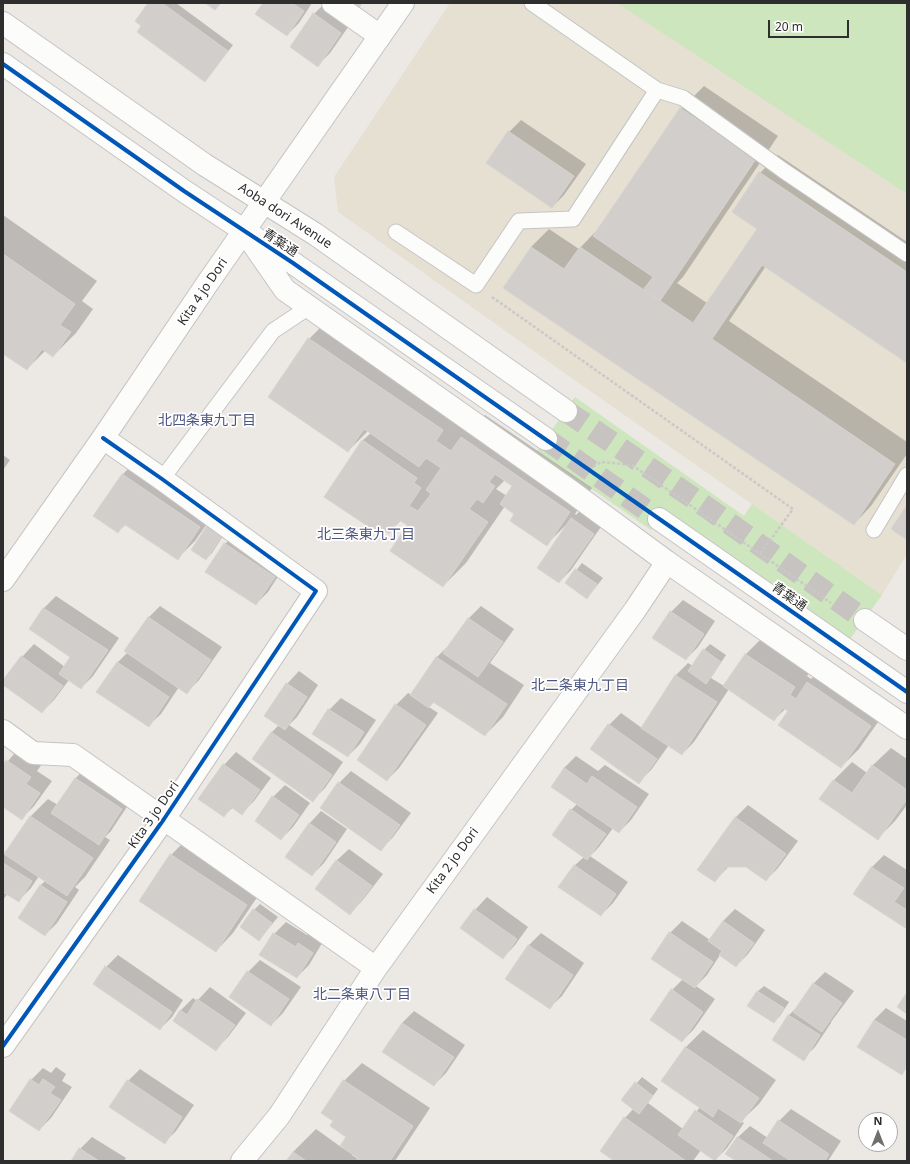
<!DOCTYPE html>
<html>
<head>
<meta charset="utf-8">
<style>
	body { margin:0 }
	#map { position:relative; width:910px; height:1164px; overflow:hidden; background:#ece8e4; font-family:"Noto Sans",sans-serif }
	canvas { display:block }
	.frame { position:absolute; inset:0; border:4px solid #2e2e2e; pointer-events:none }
	.north { position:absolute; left:858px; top:1112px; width:40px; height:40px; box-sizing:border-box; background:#fff; border:1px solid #ababab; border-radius:50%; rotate:0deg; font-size:11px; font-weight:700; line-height:16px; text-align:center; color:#2e2e2e }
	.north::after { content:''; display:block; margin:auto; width:14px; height:18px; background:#706f6e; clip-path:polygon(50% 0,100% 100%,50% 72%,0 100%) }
	.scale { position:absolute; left:768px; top:20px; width:81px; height:18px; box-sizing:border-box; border:2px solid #2e2e2e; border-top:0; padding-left:5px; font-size:12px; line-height:14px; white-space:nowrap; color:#2e2e2e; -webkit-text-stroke:3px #fff; paint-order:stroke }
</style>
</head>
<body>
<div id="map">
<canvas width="910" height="1164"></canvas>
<div class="frame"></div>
<div class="north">N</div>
<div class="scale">20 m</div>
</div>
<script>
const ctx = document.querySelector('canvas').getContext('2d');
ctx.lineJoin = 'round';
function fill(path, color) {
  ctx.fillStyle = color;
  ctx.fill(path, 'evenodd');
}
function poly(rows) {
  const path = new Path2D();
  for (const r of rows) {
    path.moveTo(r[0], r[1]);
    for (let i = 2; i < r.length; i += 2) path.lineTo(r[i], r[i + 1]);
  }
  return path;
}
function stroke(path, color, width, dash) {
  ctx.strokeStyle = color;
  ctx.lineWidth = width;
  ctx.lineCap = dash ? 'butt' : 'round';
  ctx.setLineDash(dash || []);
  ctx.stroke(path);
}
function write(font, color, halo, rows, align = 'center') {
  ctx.font = font + ' "Noto Sans","Noto Sans JP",sans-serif';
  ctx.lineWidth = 3.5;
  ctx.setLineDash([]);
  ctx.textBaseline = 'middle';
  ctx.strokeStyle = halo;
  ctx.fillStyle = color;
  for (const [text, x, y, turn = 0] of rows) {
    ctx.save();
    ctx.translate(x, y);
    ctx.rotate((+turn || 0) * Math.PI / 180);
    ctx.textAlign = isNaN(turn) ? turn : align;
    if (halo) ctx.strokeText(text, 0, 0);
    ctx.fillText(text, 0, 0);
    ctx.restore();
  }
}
const education = poly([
	[450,3,907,3,907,554,882,595,580,384,338,212,334,177]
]);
const green = poly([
	[617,3,907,3,907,194],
	[575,397,744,516,752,504,882,595,850,639,665,510,651,530,537,451]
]);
const shadow = poly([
	[149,3,176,3,233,45,205,81,143,25],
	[264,3,312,3,299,23,287,35],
	[325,3,353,20,330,53,318,65,314,14],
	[704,86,778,136,683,277,677,283,707,303,758,228,760,173,778,155,907,242,907,362,766,266,729,321,907,442,907,454,871,506,854,524,531,247,549,229,579,249,598,229,681,109],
	[521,120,586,164,564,195,552,207,509,132],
	[3,215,97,281,82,301,93,309,76,333,53,356,46,350,27,369,3,352],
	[332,316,472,427,485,415,592,488,575,514,576,515,584,507,605,521,571,570,559,582,565,526,546,545,516,514,505,506,466,563,443,586,409,525,401,520,389,533,382,528,378,532,325,496,363,440,371,433,368,431,348,451,269,397,309,339],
	[505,480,513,486,507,496,496,489],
	[3,455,10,460,3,470],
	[141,456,218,508,195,541,177,559,126,524,118,532,94,516,123,474],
	[228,528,212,553,206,559,192,550],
	[237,532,286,564,268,592,256,604,225,544],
	[582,563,603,578,587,598,566,583],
	[56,596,119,638,93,676,81,688,69,680,54,700,42,712,3,684,3,682,22,657,34,644,65,667,71,657,30,629,44,608],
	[683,600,715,621,698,647,686,659,671,612],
	[160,606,222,647,199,680,187,692,179,687,161,714,148,726,117,663,128,652,148,618],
	[481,606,514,629,490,663,524,685,503,717,485,735,434,702,429,707,438,713,399,768,387,780,358,760,396,705,408,693,412,695,437,657,453,641,469,618],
	[764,636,812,669,807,676,811,679,825,665,888,708,859,749,841,767,790,711,786,708,774,720,729,689,694,742,682,754,669,745,651,770,639,782,609,725,621,713,642,728,676,675,688,663,693,666,704,650,710,644,726,655,711,678,724,686,746,654],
	[299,671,318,685,297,717,289,725,343,762,325,788,313,800,271,733,279,725,287,684],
	[341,698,376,720,360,744,348,756,329,710],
	[19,748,42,764,37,771,52,781,34,806,22,818,3,806,3,767],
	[891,748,907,759,907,805,895,821,877,839,821,799,834,780,852,762,867,773,873,765],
	[236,752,271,778,254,801,242,813,233,807,224,816,200,799,224,765],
	[576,756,598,771,605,765,649,794,631,820,619,832,613,828,599,847,590,856,628,882,613,903,601,915,574,866,584,857,553,835,571,810,577,804,552,787,564,768],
	[87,766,134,796,111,831,105,837,110,840,85,877,75,887,79,890,57,923,45,935,20,918,41,885,46,880,39,876,31,888,19,900,8,893,3,900,3,854,10,847,30,817,48,799,58,805,75,779],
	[351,771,411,813,393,837,381,850,339,783],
	[285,785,310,803,293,827,281,839,273,797],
	[748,805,798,841,778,868,766,880,746,866,729,866,715,881,698,869,736,817],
	[321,811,347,829,324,863,312,875,309,824],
	[189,837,264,887,233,933,216,951,140,901,171,855],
	[349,849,383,874,362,901,350,913,336,861],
	[884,855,907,870,907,887,906,889,907,890,907,928,855,893,872,867],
	[487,897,528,927,515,945,503,958,475,910],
	[260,904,278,917,259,940,254,910],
	[735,909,765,930,748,954,736,966,720,955,707,975,696,986,715,999,694,1029,682,1041,672,990,683,979,670,933,682,921,710,940,723,921],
	[286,922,307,935,311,932,324,940,309,965,297,977,274,934],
	[541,933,584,963,562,996,549,1008,528,946],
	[118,955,183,1000,172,1017,160,1029,106,967],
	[260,960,301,987,283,1013,271,1025,231,997,248,972],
	[825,972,854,991,831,1022,831,1023,815,1047,803,1059,773,1040,789,1015,798,1006,813,984],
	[764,986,789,1002,780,1016,774,1022,758,991],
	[210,987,246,1013,228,1037,216,1049,174,1020,181,1010,193,998,197,1001],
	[886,1008,907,1021,907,1068,901,1073,874,1020],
	[414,1011,465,1045,446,1073,434,1085,402,1023],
	[703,1030,776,1080,759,1104,741,1121,744,1123,727,1148,715,1160,701,1150,693,1161,615,1161,625,1118,634,1108,622,1100,642,1077,658,1089,648,1103,683,1129,700,1107,685,1048],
	[362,1063,430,1108,395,1161,287,1161,293,1152,316,1129,341,1147,348,1136,335,1121,344,1081],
	[353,1154,359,1158,358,1159,352,1155],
	[56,1067,66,1074,62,1081,72,1087,51,1118,39,1130,31,1080,43,1068,51,1073],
	[140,1069,194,1105,176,1131,164,1143,128,1081],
	[791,1109,841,1141,828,1161,738,1161,737,1138,750,1126,768,1138,779,1121],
	[92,1137,126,1158,124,1161,72,1161,80,1149]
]);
const building = poly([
	[148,3,162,3,228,51,205,82,137,32,141,26,135,21,148,3],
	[205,3,221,3,215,10,205,3],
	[263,3,292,3,304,11,287,36,255,14,263,3],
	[352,3,362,3,359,8,352,3],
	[313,13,341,33,318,67,290,47,313,13],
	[680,108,756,159,660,301,643,290,653,277,593,236,680,108],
	[508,131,574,176,552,208,486,163,508,131],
	[759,172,907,272,907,363,762,265,712,339,895,464,854,525,503,288,531,247,564,269,580,247,693,323,757,229,732,212,759,172],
	[3,254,75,304,60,325,71,332,53,357,42,349,27,370,3,354,3,254],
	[308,338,443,430,436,441,451,451,461,437,570,512,547,546,510,521,514,514,500,504,512,486,495,474,489,482,495,486,483,503,477,499,469,509,488,522,443,587,390,551,407,525,399,520,389,534,381,528,378,533,324,497,362,440,417,478,414,483,421,488,409,506,418,511,431,494,426,490,441,468,426,458,419,467,364,429,348,452,268,397,308,338],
	[122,474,200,527,178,560,124,524,118,533,93,516,122,474],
	[907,505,907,540,891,529,907,505],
	[571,518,594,534,559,583,537,568,571,518],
	[208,524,223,534,206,560,191,550,208,524],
	[224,543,275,577,256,605,205,572,224,543],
	[575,569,597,584,587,599,565,583,575,569],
	[43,608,108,650,81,689,59,674,70,657,29,629,43,608],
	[670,611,704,634,686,660,652,638,670,611],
	[148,617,211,660,187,694,124,651,148,617],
	[468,618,503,642,478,677,443,653,468,618],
	[703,649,721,662,706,684,688,671,703,649],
	[745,654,795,687,790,695,796,699,807,682,871,726,841,768,778,725,788,711,783,708,774,721,723,686,745,654],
	[21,656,63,686,42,713,3,685,3,680,21,656],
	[436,657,507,704,485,736,433,702,429,708,410,695,436,657],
	[117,662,169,697,149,727,96,692,117,662],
	[675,675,717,702,682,755,641,728,675,675],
	[286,683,307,697,285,730,264,716,286,683],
	[395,704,426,725,387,781,357,760,395,704],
	[328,709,364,732,348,757,312,734,328,709],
	[608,724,657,759,639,784,590,749,608,724],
	[271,732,332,775,313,802,252,759,271,732],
	[6,760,31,777,26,784,40,793,22,820,3,807,3,765,6,760],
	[223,764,260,790,242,815,231,807,224,817,198,799,223,764],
	[872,765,907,790,907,799,878,840,819,799,833,780,852,793,872,765],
	[564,768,587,784,592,776,637,807,619,833,551,787,564,768],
	[75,778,122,809,99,845,51,813,75,778],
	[338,782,400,825,381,851,320,808,338,782],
	[272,796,299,815,281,840,255,821,272,796],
	[570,809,606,834,587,860,552,835,570,809],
	[30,816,93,858,67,896,4,854,30,816],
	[735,817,786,854,766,881,746,867,726,867,715,882,697,870,735,817],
	[309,823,336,842,312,876,285,857,309,823],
	[170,854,247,905,216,952,139,901,170,854],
	[336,860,372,886,350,915,315,889,336,860],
	[3,863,32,881,19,902,3,892,3,863],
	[574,865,616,894,601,916,558,887,574,865],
	[871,867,904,888,894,902,907,910,907,929,853,894,871,867],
	[40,885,67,902,45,936,18,918,40,885],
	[253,909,272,923,259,941,240,927,253,909],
	[474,909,517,939,503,959,460,928,474,909],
	[723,921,754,943,736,967,719,955,722,951,708,941,723,921],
	[669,932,713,962,695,988,651,959,669,932],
	[273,933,296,947,298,943,313,953,297,978,259,955,273,933],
	[528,945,573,975,550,1009,505,979,528,945],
	[105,966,172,1012,160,1030,93,984,105,966],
	[247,971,289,999,271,1026,229,997,247,971],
	[813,983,842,1003,822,1032,793,1012,813,983],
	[671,989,703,1012,682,1042,650,1020,671,989],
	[757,991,784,1008,774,1023,747,1006,757,991],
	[907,992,907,1014,897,1007,907,992],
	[197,999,235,1025,216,1051,173,1021,180,1010,187,1015,197,999],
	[788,1015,820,1035,804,1061,772,1040,788,1015],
	[874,1020,907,1040,907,1066,902,1075,857,1047,874,1020],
	[402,1023,454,1057,434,1086,382,1052,402,1023],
	[685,1047,759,1098,741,1123,718,1108,713,1117,661,1081,685,1047],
	[30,1079,39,1085,43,1079,55,1087,50,1093,61,1100,39,1131,9,1111,30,1079],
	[127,1080,182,1117,165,1144,109,1107,127,1080],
	[343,1080,413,1126,390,1161,356,1161,358,1158,340,1146,346,1137,330,1126,333,1121,321,1113,343,1080],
	[635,1082,653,1096,639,1114,621,1100,635,1082],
	[695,1110,733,1136,715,1161,678,1135,695,1110],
	[624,1117,686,1161,614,1161,600,1151,624,1117],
	[778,1120,829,1154,825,1161,791,1161,763,1143,778,1120],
	[737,1137,773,1161,736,1161,725,1154,737,1137],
	[79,1148,99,1161,71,1161,79,1148],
	[293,1152,306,1161,286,1161,293,1152]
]);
const tertiaryTunnel = poly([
	[566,411,712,511,865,620],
	[546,439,659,519]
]);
const path = poly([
	[492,297,793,509,760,554],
	[585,472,601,462,632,465,831,603]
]);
const service = poly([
	[657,90,683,98,784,171,907,254],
	[396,232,476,285,519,221,573,219,657,90,532,3],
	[162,479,273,331,309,307],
	[874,530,907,475]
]);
const minor = poly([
	[333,3,380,36],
	[3,731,33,753,73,755,376,968],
	[3,1046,164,819,316,591,162,479,103,438],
	[242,1161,279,1116,376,968,635,610,667,562]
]);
const tertiary = poly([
	[3,23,205,165,315,234,566,411],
	[3,64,184,191,293,263,546,439],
	[244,231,285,290,569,490,667,562,907,728],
	[659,519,907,692],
	[3,580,103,438,209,281,403,3],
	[865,620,907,649]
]);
const cycleway = poly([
	[3,64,184,191,293,263,907,692],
	[3,1046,164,819,316,591,162,479,103,438]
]);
const streetNames = [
	["Aoba dori Avenue",285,216,33],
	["青葉通",280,243,33],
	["Kita 4 jo Dori",203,292,-56],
	["青葉通",789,597,35],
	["Kita 3 jo Dori",154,815,-55],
	["Kita 2 jo Dori",453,861,-54]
];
const neighbourhoodNames = [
	["北四条東九丁目",207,421],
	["北三条東九丁目",366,535],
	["北二条東九丁目",580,686],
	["北二条東八丁目",362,995]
];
fill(education, '#e6e0d3');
fill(green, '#cee6be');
fill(shadow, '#0003');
fill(building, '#d1cecb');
stroke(building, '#d7d4d0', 1);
stroke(tertiaryTunnel, '#c6c3c0', 22, [22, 11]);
stroke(service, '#c5c4c5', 17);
stroke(minor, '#c5c4c5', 24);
stroke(tertiary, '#c5c4c5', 24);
stroke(path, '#c9c9c8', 2.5, [3, 2]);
stroke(service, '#fcfcfb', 15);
stroke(minor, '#fcfcfb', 22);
stroke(tertiary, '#fcfcfb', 22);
stroke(cycleway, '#0057b8', 4);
write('13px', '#2e2e2e', '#fff', streetNames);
write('14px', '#4d5680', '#fff', neighbourhoodNames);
</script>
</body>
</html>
